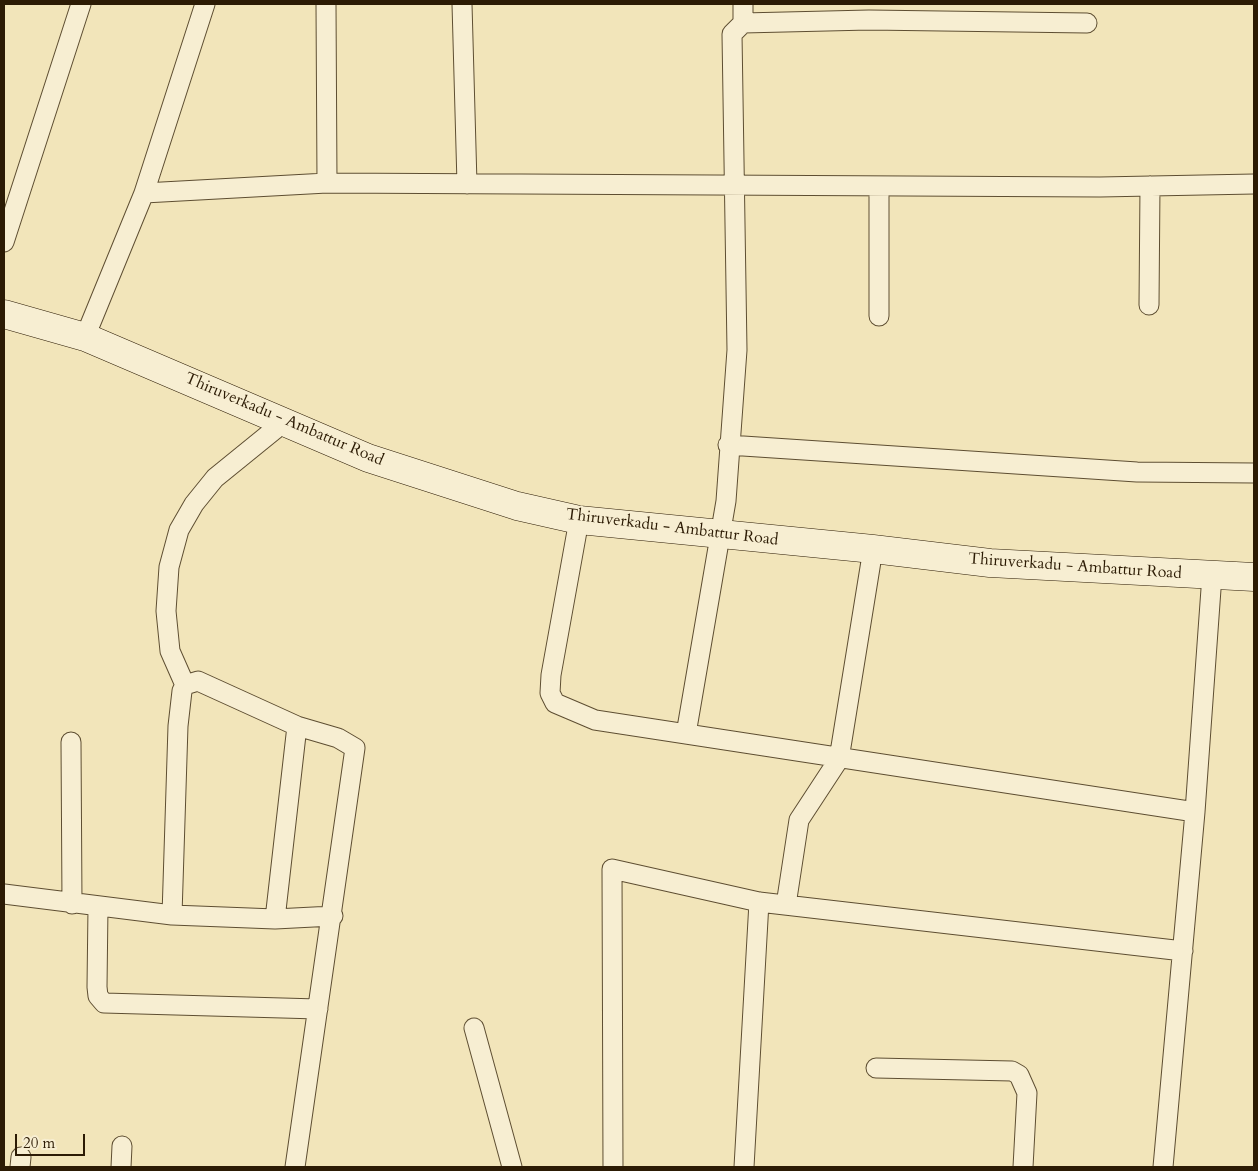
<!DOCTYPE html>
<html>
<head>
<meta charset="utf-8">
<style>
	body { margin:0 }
	#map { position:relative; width:1258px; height:1171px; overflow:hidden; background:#f2e5ba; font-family:Cardo,serif }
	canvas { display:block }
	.frame { position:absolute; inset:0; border:5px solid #2c1b04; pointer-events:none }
	.scale { position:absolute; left:15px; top:1134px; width:70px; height:22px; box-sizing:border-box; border:2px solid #2c1b04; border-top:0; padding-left:6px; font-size:15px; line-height:18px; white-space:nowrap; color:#2c1b04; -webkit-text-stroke:4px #f7eed2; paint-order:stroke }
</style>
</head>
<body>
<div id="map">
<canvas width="1258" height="1171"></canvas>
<div class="frame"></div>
<div class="scale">20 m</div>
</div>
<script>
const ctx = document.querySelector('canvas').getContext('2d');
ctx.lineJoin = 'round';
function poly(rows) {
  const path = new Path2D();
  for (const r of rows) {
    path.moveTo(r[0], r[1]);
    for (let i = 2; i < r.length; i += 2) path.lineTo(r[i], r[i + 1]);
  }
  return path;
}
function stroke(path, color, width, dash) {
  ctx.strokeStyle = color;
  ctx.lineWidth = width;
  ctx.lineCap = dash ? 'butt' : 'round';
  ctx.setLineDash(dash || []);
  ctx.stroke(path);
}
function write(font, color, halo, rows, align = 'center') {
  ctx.font = font + ' Cardo,serif';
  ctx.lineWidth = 4;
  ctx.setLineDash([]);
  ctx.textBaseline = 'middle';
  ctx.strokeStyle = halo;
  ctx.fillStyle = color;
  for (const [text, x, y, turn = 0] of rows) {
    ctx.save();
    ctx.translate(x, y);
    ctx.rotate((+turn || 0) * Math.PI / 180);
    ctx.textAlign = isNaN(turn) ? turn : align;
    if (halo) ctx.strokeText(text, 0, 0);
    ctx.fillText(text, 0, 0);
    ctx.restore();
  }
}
const street = poly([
	[326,4,327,183],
	[462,4,467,184],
	[743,4,743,23],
	[879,186,879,316],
	[144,193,327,183,1100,187,1254,184],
	[4,242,81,4],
	[1149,305,1150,186],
	[85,337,144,193,205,4],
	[728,445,1137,472,1254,473],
	[579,520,551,675,550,693,555,703,595,720,1195,812],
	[185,685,170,651,166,611,169,567,179,530,194,504,215,478,284,422],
	[686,734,726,501,737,350,732,34,743,23,869,20,1087,23],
	[71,742,72,904],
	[4,894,172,915,275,919,333,916],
	[786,905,799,820,839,759,873,549],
	[98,907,97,987,98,996,104,1003,318,1009],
	[172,915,178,726,182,691,185,685,198,681,297,726,338,738,355,748,295,1167],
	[275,919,297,726],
	[474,1028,512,1167],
	[876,1068,1012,1071,1019,1075,1027,1093,1023,1167],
	[20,1167,21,1157],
	[121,1167,122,1146],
	[613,1167,612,869,759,902,1183,951],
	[744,1167,759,902],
	[1163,1167,1195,812,1212,575]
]);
const secondary = poly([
	[4,314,85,337,368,458,517,506,579,520,873,549,990,563,1254,577]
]);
const streetNames = [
	["Thiruverkadu - Ambattur Road",284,420,23],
	["Thiruverkadu - Ambattur Road",672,528,7],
	["Thiruverkadu - Ambattur Road",1075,567,4]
];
stroke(street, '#5e4e32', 21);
stroke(secondary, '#2c1b04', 29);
stroke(street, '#f7eed2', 19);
stroke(secondary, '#f7eed2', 28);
write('16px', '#2c1b04', '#f7eed2', streetNames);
</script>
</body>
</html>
